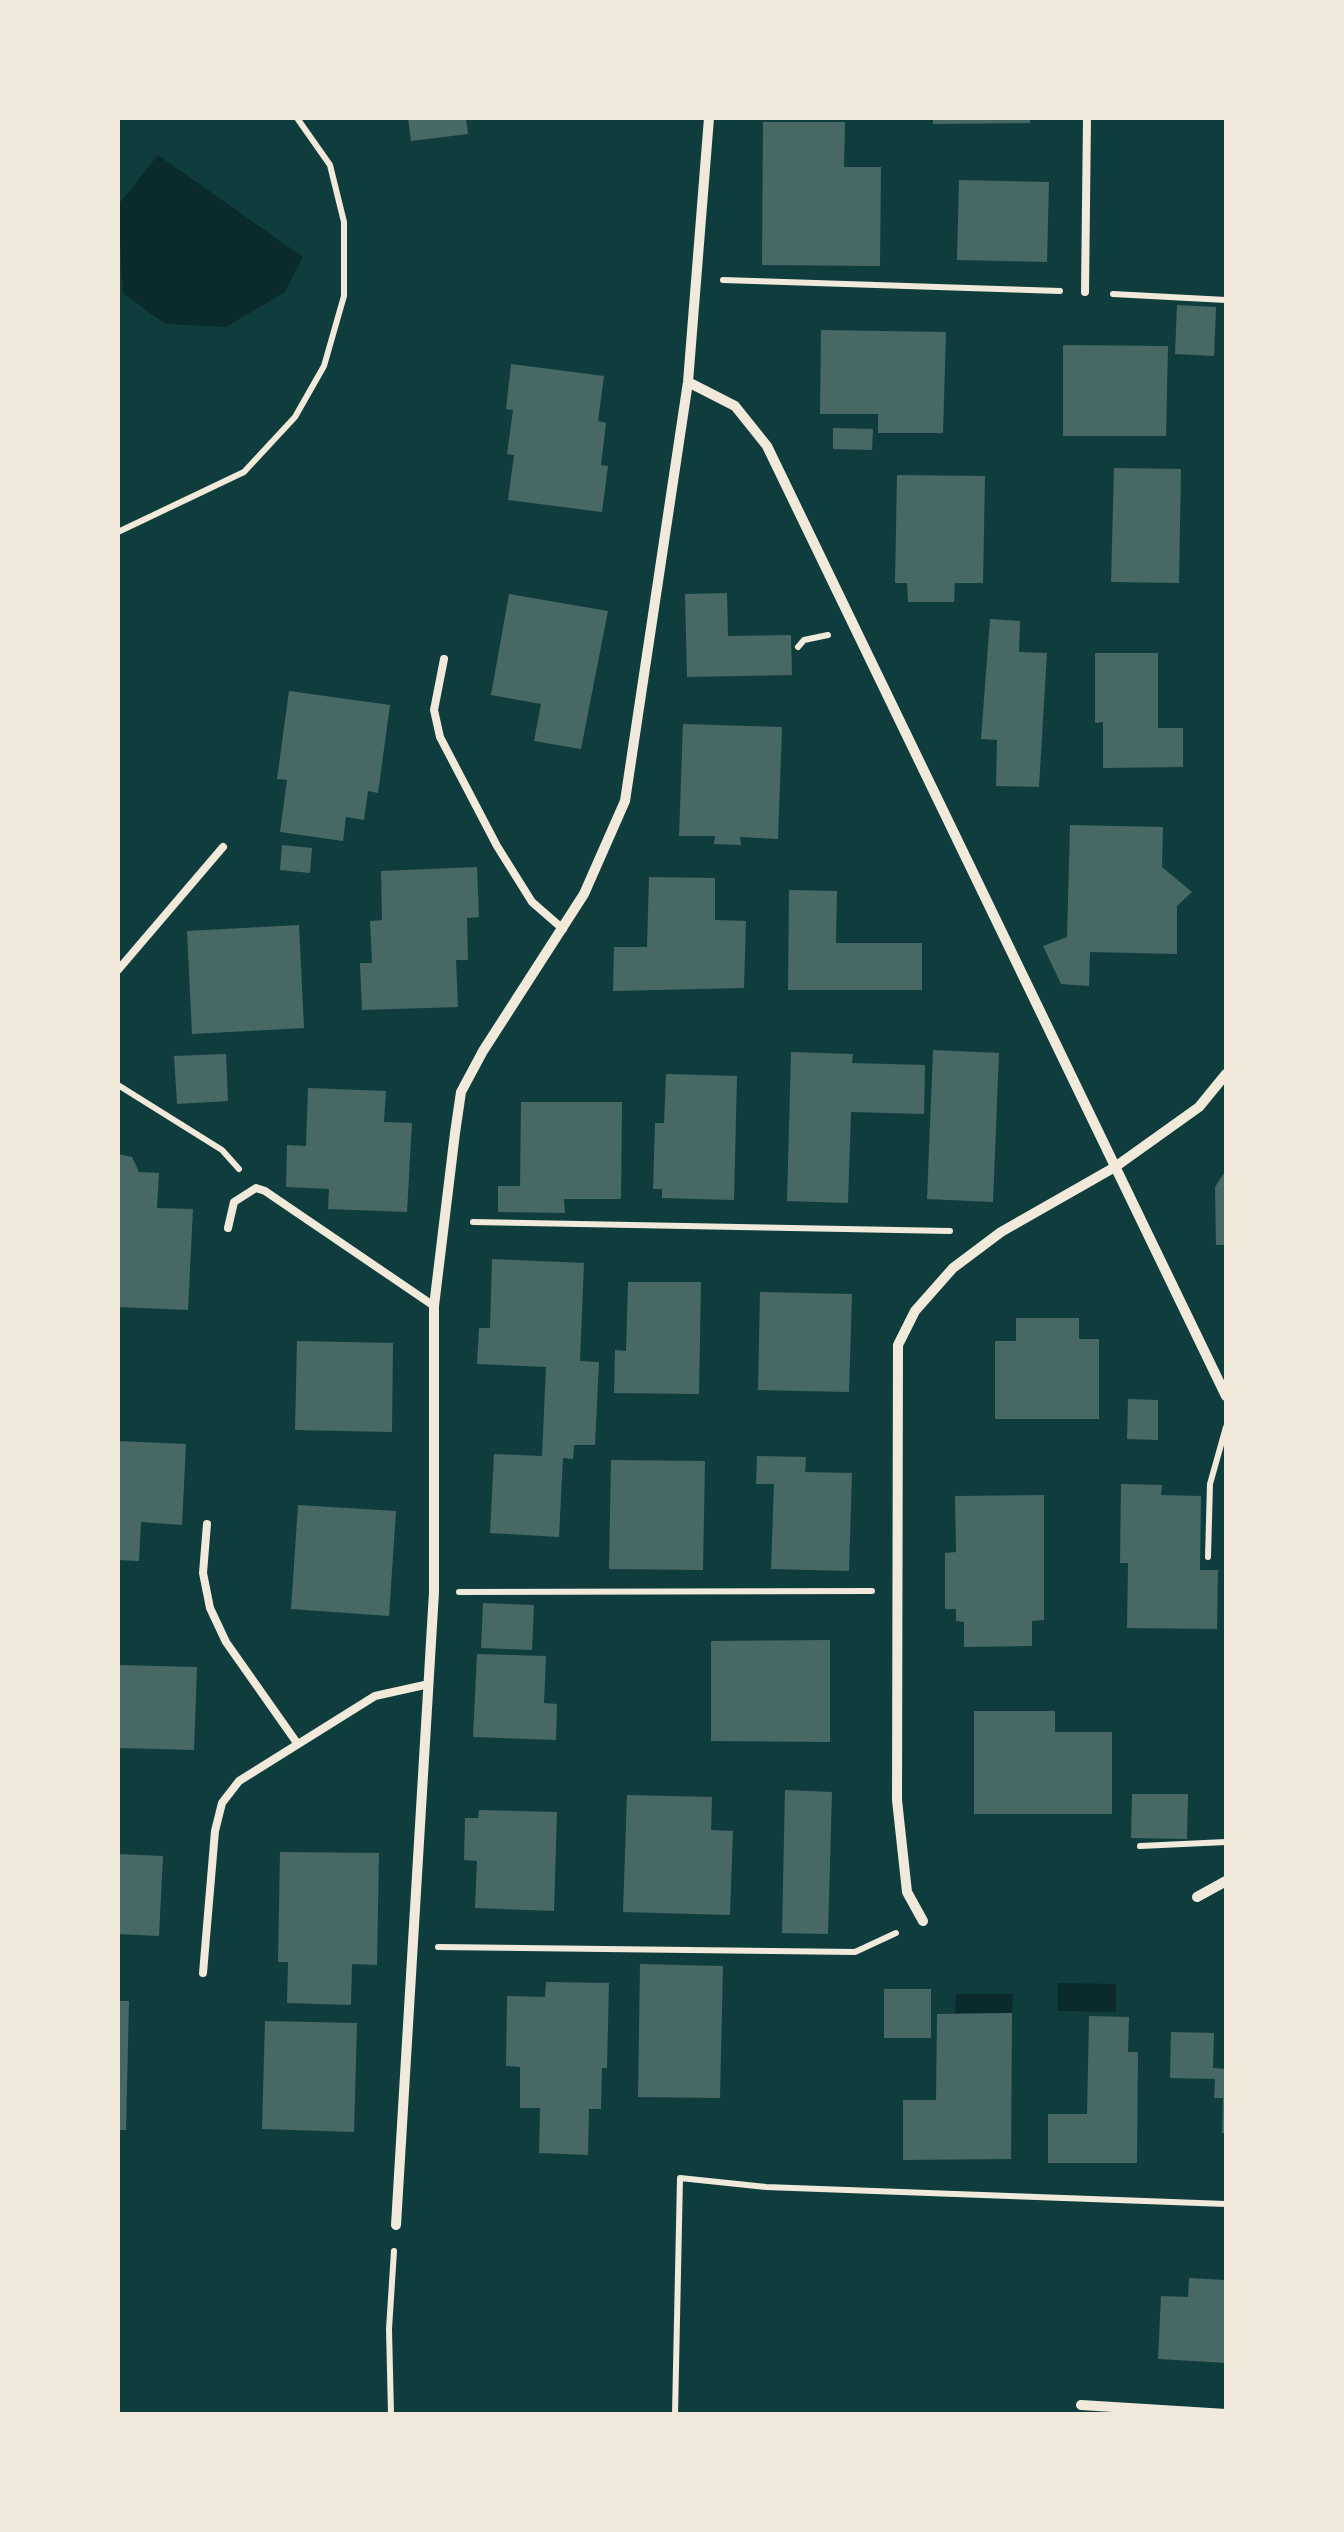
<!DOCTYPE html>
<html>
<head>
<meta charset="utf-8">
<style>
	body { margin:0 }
	#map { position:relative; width:1344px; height:2532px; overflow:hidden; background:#0f3d3e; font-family:Helvetica,sans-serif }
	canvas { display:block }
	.frame { position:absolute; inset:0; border:120px solid #f1e9da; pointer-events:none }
</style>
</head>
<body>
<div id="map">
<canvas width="1344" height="2532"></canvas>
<div class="frame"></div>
</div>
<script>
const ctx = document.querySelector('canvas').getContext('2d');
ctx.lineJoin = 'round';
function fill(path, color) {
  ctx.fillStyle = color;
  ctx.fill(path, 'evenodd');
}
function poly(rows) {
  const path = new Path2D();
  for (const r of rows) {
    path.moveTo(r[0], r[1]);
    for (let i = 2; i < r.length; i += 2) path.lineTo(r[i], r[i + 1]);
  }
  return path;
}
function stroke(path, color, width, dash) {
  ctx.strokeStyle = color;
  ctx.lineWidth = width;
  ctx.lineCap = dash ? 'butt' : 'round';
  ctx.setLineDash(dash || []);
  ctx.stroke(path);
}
const water = poly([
	[158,155,303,257,285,292,226,327,166,324,123,294,118,205],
	[1058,1983,1116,1984,1116,2012,1058,2011],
	[956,1994,1013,1994,1012,2013,955,2013]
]);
const building = poly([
	[408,118,466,118,468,134,411,141],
	[933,118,1030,118,1030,123,933,124],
	[763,122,845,122,844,167,881,167,880,266,762,265],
	[959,180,1049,182,1047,262,957,260],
	[1177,305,1216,307,1214,356,1175,354],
	[821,330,946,332,943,433,878,433,878,414,820,414],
	[1063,345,1168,346,1166,436,1063,436],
	[511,364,604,376,598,421,606,423,601,465,608,466,602,512,508,500,514,455,507,454,513,410,506,409],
	[833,428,873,429,872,450,833,449],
	[1114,468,1181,469,1179,583,1111,582],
	[897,475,985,476,983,583,955,583,954,602,908,602,907,583,895,583],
	[727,593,728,636,791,635,792,675,687,677,685,594],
	[509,594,608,611,581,749,534,741,541,704,491,695],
	[990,619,1020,621,1019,652,1047,653,1039,787,996,786,997,740,981,739],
	[1095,653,1158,653,1158,728,1183,728,1183,767,1103,768,1103,722,1095,723],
	[289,691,390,705,378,793,368,791,364,820,346,817,343,841,280,832,287,780,277,779],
	[683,724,782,727,778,839,740,837,741,845,714,844,715,836,679,836],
	[1070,825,1163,827,1162,867,1192,892,1177,906,1177,954,1090,952,1089,986,1061,984,1043,946,1067,937],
	[282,845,312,848,310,873,280,870],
	[477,867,479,917,467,918,468,960,456,960,458,1007,362,1010,360,963,372,963,370,921,382,920,381,871],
	[649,877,715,878,715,920,746,921,744,988,613,991,614,947,647,947],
	[789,890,837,891,836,943,922,943,922,990,788,990],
	[299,925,304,1028,192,1034,187,931],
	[933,1050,999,1053,993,1202,927,1199],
	[791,1052,853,1054,852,1063,925,1065,924,1114,851,1112,848,1203,787,1201],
	[226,1054,228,1101,177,1104,174,1056],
	[666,1074,737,1076,734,1200,662,1198,662,1189,653,1189,655,1123,664,1123],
	[308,1088,386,1091,384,1122,412,1123,407,1212,328,1209,329,1189,286,1187,287,1145,306,1146],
	[521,1102,622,1102,621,1199,564,1199,565,1213,498,1212,498,1186,520,1186],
	[118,1154,132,1157,139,1172,159,1173,157,1208,193,1209,188,1310,118,1307],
	[1226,1170,1226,1245,1216,1245,1215,1187],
	[492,1259,584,1263,580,1361,599,1362,595,1445,574,1445,573,1459,563,1458,559,1537,490,1533,494,1454,542,1456,546,1367,477,1364,479,1328,490,1328],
	[628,1282,701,1282,699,1394,614,1393,615,1350,626,1351],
	[760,1292,852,1294,849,1392,758,1390],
	[1016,1318,1079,1318,1079,1339,1099,1339,1099,1419,995,1419,995,1341,1016,1341],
	[297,1341,393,1343,392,1432,295,1430],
	[1128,1399,1158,1400,1158,1440,1127,1439],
	[118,1441,186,1444,182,1525,141,1522,139,1561,118,1560],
	[757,1456,806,1457,805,1472,852,1473,849,1571,771,1569,774,1484,756,1484],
	[611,1460,705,1461,703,1570,609,1569],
	[1121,1484,1162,1485,1161,1495,1201,1496,1200,1570,1218,1570,1217,1629,1127,1628,1128,1563,1120,1563],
	[1044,1495,1044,1620,1032,1621,1032,1646,964,1647,964,1622,956,1621,956,1609,945,1609,945,1553,956,1552,955,1496],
	[298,1505,396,1511,389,1616,291,1609],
	[483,1603,534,1605,532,1650,481,1648],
	[830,1640,830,1742,711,1741,711,1641],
	[477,1654,546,1656,544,1703,557,1704,556,1740,473,1737],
	[118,1665,197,1667,194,1750,118,1748],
	[974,1711,1055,1711,1055,1732,1112,1732,1112,1814,974,1814],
	[785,1790,832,1792,828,1934,782,1933],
	[1132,1794,1188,1794,1187,1839,1131,1838],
	[627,1795,712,1797,711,1830,733,1831,730,1915,623,1912],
	[479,1810,557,1812,554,1911,475,1908,477,1861,464,1860,465,1818,478,1818],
	[280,1852,379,1853,377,1965,352,1964,351,2005,287,2003,288,1962,278,1962],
	[118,1854,163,1856,159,1936,118,1934],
	[640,1964,723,1966,720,2098,638,2097],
	[546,1982,609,1983,607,2068,602,2068,601,2109,589,2109,588,2155,539,2153,540,2108,520,2108,520,2067,506,2066,507,1996,545,1997],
	[884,1989,931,1989,931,2038,884,2038],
	[118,2001,129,2001,126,2130,118,2130],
	[1012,2013,1011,2159,903,2160,903,2100,936,2100,937,2014],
	[1089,2016,1129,2017,1128,2052,1138,2052,1137,2163,1048,2163,1048,2114,1087,2114],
	[265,2021,357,2023,354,2132,262,2129],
	[1171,2032,1214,2033,1213,2068,1226,2069,1226,2133,1222,2133,1223,2098,1214,2098,1215,2079,1170,2078],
	[1189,2278,1226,2280,1226,2363,1158,2359,1161,2296,1188,2297]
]);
const path = poly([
	[723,280,1060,291],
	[1113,294,1226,300],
	[118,532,244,472,295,417,324,366,344,296,344,222,330,165,297,118],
	[798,647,804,640,828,635],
	[118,1085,222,1150,239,1169],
	[473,1222,950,1231],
	[1208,1557,1210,1484,1226,1427],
	[459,1592,872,1591],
	[1140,1846,1226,1842],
	[438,1947,855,1952,896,1933],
	[391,2414,389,2329,394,2251],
	[675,2414,680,2178,766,2187,1226,2204]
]);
const service = poly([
	[1085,292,1087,118],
	[444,659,434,710,440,737,497,846,532,902,563,929],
	[118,970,223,847],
	[228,1228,234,1202,256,1188,265,1191,434,1306],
	[207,1524,203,1573,210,1608,226,1642,297,1743],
	[203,1973,215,1831,222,1803,239,1781,375,1696,429,1684]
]);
const minor = poly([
	[688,382,735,406,767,446,1226,1396],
	[1197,1897,1226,1881],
	[923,1921,907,1892,897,1800,898,1345,915,1311,953,1268,1001,1232,1115,1167,1199,1107,1226,1074],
	[396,2225,434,1592,434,1306,455,1133,461,1092,483,1051,584,894,625,801,688,382,709,118],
	[1081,2405,1226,2414]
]);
fill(water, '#0a2a2b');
fill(building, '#486865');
stroke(path, '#f1e9da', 6);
stroke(service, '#f1e9da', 8);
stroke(minor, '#f1e9da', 10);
</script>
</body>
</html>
